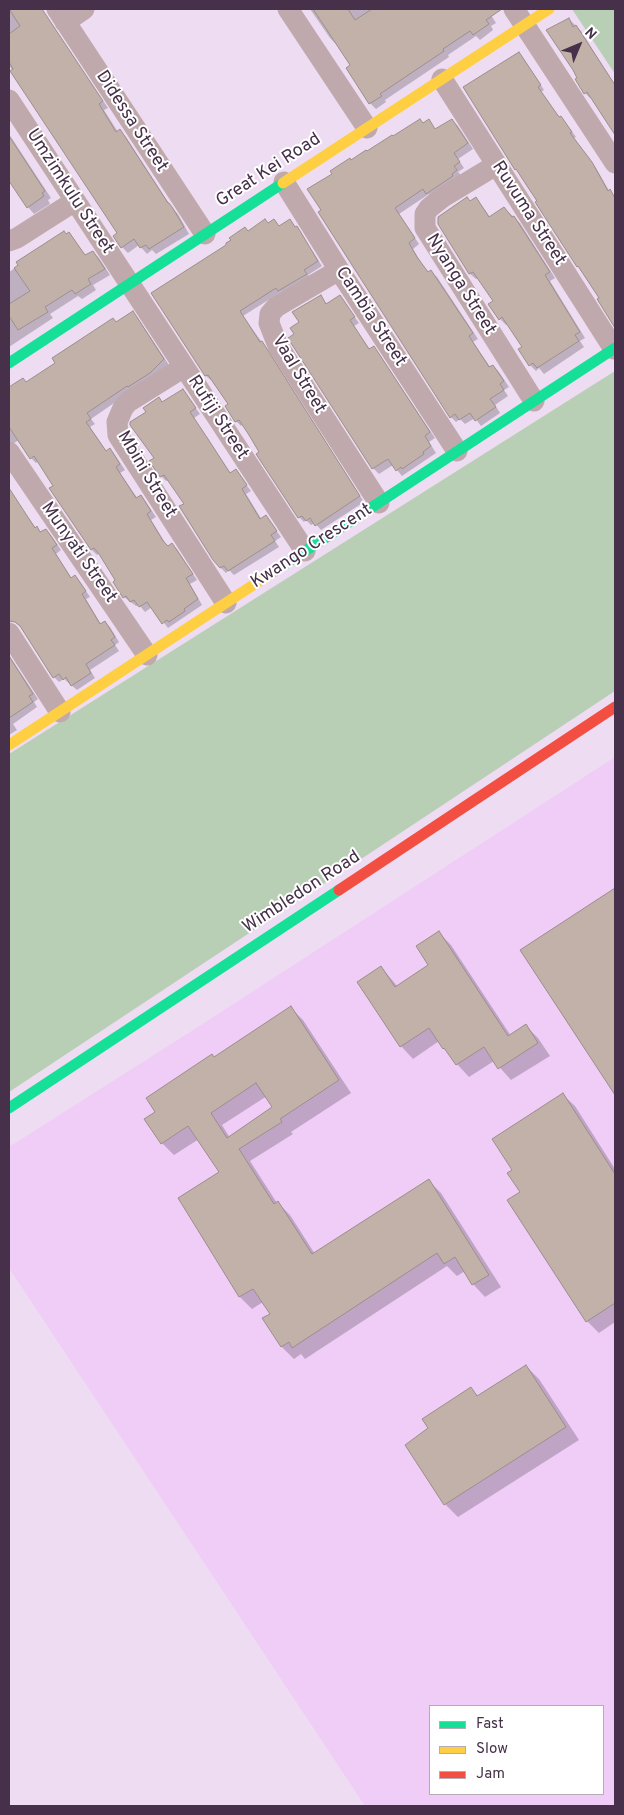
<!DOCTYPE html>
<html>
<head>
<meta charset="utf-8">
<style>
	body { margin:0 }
	#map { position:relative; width:624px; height:1815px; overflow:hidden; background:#eedcf2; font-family:Overpass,sans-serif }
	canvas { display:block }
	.frame { position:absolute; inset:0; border:10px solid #46304a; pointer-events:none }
	.legend { position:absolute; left:429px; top:1705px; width:175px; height:90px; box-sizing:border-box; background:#fff; border:1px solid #b5acb7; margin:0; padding:6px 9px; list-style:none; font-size:15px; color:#46304a }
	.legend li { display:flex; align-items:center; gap:10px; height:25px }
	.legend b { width:25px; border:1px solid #b5acb7 }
	.north { position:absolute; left:554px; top:20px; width:50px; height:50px; -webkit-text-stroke:4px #fff; paint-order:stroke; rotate:45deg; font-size:14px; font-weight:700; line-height:20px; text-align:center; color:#46304a }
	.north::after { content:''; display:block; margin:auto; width:18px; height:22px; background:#46304a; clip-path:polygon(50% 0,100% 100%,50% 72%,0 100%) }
</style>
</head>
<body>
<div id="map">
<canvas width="624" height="1815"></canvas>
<div class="frame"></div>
<ul class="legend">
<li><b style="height:6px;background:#16e098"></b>Fast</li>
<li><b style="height:6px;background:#ffcf43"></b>Slow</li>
<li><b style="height:6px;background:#f24e42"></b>Jam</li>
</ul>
<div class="north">N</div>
</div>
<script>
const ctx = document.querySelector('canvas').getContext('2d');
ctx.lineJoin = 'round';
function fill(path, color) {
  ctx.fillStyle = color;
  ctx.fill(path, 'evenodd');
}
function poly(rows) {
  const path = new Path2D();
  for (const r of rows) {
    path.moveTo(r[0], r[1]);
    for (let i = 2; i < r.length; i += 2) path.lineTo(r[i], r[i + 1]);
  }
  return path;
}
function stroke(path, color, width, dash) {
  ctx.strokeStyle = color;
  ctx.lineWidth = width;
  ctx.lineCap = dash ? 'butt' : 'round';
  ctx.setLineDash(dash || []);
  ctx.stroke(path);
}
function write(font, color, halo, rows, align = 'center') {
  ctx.font = font + ' Overpass,sans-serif';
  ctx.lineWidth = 4;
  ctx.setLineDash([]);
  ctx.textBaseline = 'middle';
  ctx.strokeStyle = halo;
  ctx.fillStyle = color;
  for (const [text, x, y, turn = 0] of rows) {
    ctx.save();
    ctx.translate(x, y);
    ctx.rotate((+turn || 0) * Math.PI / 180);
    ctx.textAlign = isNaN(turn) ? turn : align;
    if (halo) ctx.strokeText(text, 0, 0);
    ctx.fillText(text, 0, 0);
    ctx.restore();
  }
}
const built = poly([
	[615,757,615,1806,365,1806,9,1268,9,1147,187,1034],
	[430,1706,603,1706,603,1794,430,1794]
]);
const green = poly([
	[572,9,615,9,615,74],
	[615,371,615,691,9,1092,9,754]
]);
const shadow = poly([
	[9,9,41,9,108,108,104,110,118,132,120,131,126,137,170,205,178,214,189,234,156,254,152,250,147,254,139,245,128,253,122,247,115,236,119,233,9,65],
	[310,9,500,9,491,15,496,23,491,26,493,30,480,40,476,36,448,55,449,57,385,100,386,102,376,109,370,103,352,65,337,43,336,44,330,38],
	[569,19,581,31,615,85,615,132,592,97,590,98,585,93,579,78],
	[523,58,544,90,541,92,560,118,565,122,576,137,574,138,596,168,615,201,615,318,613,319,578,266,538,201,516,169],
	[452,120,458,126,473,149,458,159,464,168,458,172,462,176,433,199,429,194,399,214,419,244,413,249,422,264,429,273,431,272,437,277,478,339,473,342,491,368,493,366,499,372,509,387,504,390,508,396,495,405,500,413,481,426,475,418,465,424,460,419,456,422,451,417,351,161,428,121,436,130],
	[9,134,51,198,48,200,50,204,34,214,28,207,9,179],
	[476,198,490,217,504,208,520,223,555,278,550,281,585,338,580,341,584,347,544,374,539,368,536,371,530,365,524,347,508,323,506,325,500,319,494,301,478,278,476,279,470,274,439,224],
	[290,220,301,233,322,266,308,275,311,279,281,292,243,316,266,348,364,502,321,530,315,523,311,525,306,520,304,522,299,517,243,424,241,426,236,421,230,404,213,379,211,380,206,376,248,232,269,224,280,227],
	[69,233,86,256,93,252,99,258,110,275,93,285,96,290,82,299,78,296,50,314,53,318,9,347,9,272],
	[340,296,359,323,354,326,370,350,374,348,379,354,435,438,429,442,436,453,402,476,393,465,379,474,373,468,290,340,295,334,301,322,320,297,327,304],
	[133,313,138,318,169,365,91,419,95,424,90,427,107,452,110,450,115,455,125,470,120,473,138,499,141,496,146,502,156,517,151,520,168,547,172,544,177,549,197,580,190,584,202,605,168,628,152,607,145,612,139,605,136,606,124,597,114,582,117,581,100,553,97,555,92,550,51,489,55,486,39,461,36,463,31,458,19,440,9,446,9,408,11,406,9,402,9,395,11,393,9,388,23,380,26,383],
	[183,390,200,414,194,418,231,474,236,471,251,491,246,494,262,520,266,517,281,537,275,541,279,547,234,575,229,570,226,573,221,568,181,507,186,504,169,480,166,481,161,476,156,458,148,413,159,399,163,403],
	[18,504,36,528,42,533,46,530,51,535,61,550,56,554,72,579,75,577,80,582,90,597,86,599,101,624,105,622,110,627,119,642,115,645,119,651,90,670,95,678,77,690,64,679,59,682,54,677,22,628,15,622,17,620,9,608,9,509],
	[9,655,38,699,34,702,37,707,13,724,17,730,9,735],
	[615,889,615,1093,522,950],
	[439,933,451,945,511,1036,526,1026,538,1038,550,1056,511,1080,494,1061,469,1077,457,1064,439,1041,413,1059,401,1046,381,967,398,987,430,966],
	[291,1008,303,1020,351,1093,291,1132,293,1134,250,1161,277,1203,278,1203,290,1215,315,1254,429,1181,441,1193,501,1287,485,1297,473,1284,465,1271,457,1276,447,1266,305,1359,301,1354,294,1359,282,1347,264,1319,271,1314,263,1302,252,1309,240,1297,179,1198,220,1172,199,1139,174,1155,162,1143,156,1112,214,1058],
	[267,1096,274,1107,230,1138,222,1125],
	[563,1095,575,1106,615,1169,615,1322,599,1333,587,1321,514,1170],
	[526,1366,539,1379,579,1440,458,1517,445,1504,471,1389,479,1397]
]);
const building = poly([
	[9,9,42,9,103,101,99,104,116,132,120,129,168,203,169,203,172,207,184,227,149,249,146,245,140,248,134,239,121,248,113,236,117,233,10,71,13,69,9,62,9,34,20,26,9,9],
	[313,9,348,9,355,20,372,9,502,9,486,20,489,24,473,35,470,31,443,49,444,51,380,94,382,96,369,104,346,68,350,65,313,9],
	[569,18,573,27,576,25,615,85,615,135,587,92,584,94,575,79,577,78,573,70,546,30,569,18],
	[519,52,541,85,538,87,559,117,561,116,572,132,570,133,592,162,608,191,610,189,615,198,615,328,597,299,599,298,578,266,577,267,535,202,537,201,527,186,516,169,515,170,463,87,519,52],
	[420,119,423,123,429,119,435,129,452,119,468,143,454,153,460,162,454,166,457,170,452,174,453,176,426,194,423,189,395,208,415,238,409,243,417,257,428,272,431,270,473,333,469,336,489,367,493,365,504,381,500,384,504,390,490,399,496,407,475,421,470,413,459,420,455,414,450,418,318,212,321,210,307,189,332,174,330,171,350,158,351,160,366,150,367,151,392,135,393,136,420,119],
	[9,136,45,191,42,193,44,196,27,208,9,181,9,136],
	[467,197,470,201,476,197,489,217,504,207,512,217,514,216,550,272,545,275,580,332,575,335,579,341,537,368,533,363,529,366,518,349,522,347,502,317,499,320,488,304,493,301,473,272,469,274,438,224,438,217,467,197],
	[265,219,268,223,274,219,279,226,290,219,295,227,297,226,318,261,304,270,307,274,278,291,276,288,240,311,260,342,262,341,360,496,315,526,310,518,306,521,302,516,298,518,256,454,259,452,249,435,239,420,235,422,225,406,228,404,208,375,205,376,151,293,226,245,226,243,231,240,229,238,245,227,248,231,265,219],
	[64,231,66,234,69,232,85,255,93,251,105,269,88,279,91,284,75,294,72,290,45,307,48,312,18,330,9,316,9,304,30,291,14,268,18,265,16,262,64,231],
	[321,295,326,304,340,295,355,317,350,320,369,349,374,346,430,432,425,436,431,446,423,452,424,454,402,469,401,467,396,471,388,459,372,469,289,340,288,338,294,334,290,328,299,322,292,312,321,295],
	[133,311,164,359,150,373,128,387,127,386,87,413,91,419,86,422,106,451,110,448,120,464,116,467,136,498,141,495,151,511,147,514,163,541,168,546,172,543,193,574,186,578,198,599,184,609,185,611,169,622,167,620,162,624,147,602,139,607,134,600,130,602,126,596,123,598,113,582,115,580,99,554,94,548,91,550,49,488,53,486,34,456,30,459,9,427,9,387,23,378,26,382,55,363,52,358,78,341,113,318,116,322,133,311],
	[183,389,196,408,190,412,208,439,230,473,236,469,247,485,242,489,260,519,266,515,277,531,271,535,275,541,228,571,224,566,220,568,213,560,179,506,184,504,164,475,160,477,149,461,154,458,130,425,130,422,146,412,143,408,159,397,162,402,183,389],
	[9,488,35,528,37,526,40,532,46,529,57,545,52,548,71,578,75,575,86,591,82,594,100,624,105,621,115,637,111,640,115,645,86,664,91,673,71,686,66,677,63,680,59,674,53,678,20,626,15,622,9,621,9,488],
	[9,656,33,694,29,696,33,702,9,718,9,656],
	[615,888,615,1095,520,950,615,888],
	[439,931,508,1036,526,1024,538,1043,498,1069,484,1047,456,1065,444,1048,443,1049,429,1028,400,1047,357,982,381,966,395,987,428,965,416,946,439,931],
	[291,1006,339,1080,280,1119,282,1122,239,1149,274,1204,278,1201,312,1254,429,1179,489,1275,472,1285,455,1257,444,1264,437,1253,292,1348,289,1342,281,1347,262,1318,270,1314,253,1289,239,1297,178,1198,219,1172,188,1126,161,1144,144,1119,155,1112,146,1098,212,1054,214,1057,291,1006],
	[256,1083,272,1107,227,1138,211,1113,256,1083],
	[563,1093,615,1174,615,1303,586,1322,507,1200,520,1192,507,1173,512,1170,492,1139,563,1093],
	[526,1365,566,1427,444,1505,405,1445,428,1428,422,1419,471,1387,477,1396,526,1365]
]);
const street = poly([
	[57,9,205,234],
	[288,9,367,128],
	[514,9,615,163],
	[65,22,84,9],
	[442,79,614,349],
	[9,100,305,551],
	[496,165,443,197,429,208,425,214,425,228,534,401],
	[284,182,339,270,457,451],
	[9,241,17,238,75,201],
	[339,270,276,307,270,314,269,323,278,346,379,503],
	[184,367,128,402,123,408,117,422,118,435,226,603],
	[9,452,147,655],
	[9,633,60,712]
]);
const fast = poly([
	[9,363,283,183],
	[273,572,615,348],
	[9,1108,339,890]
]);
const slow = poly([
	[283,183,549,9],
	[9,745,273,572]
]);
const jam = poly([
	[339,890,615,707]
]);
const streetNames = [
	["Didessa Street",131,122,57],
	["Great Kei Road",269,171,-33],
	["Umzimkulu Street",69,192,57],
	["Ruvuma Street",528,214,57],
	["Nyanga Street",460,285,58],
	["Cambia Street",370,317,57],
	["Vaal Street",298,375,59],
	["Rufiji Street",217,418,57],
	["Mbini Street",146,475,59],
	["Kwango Crescent",312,547,-33],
	["Munyati Street",78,553,55],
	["Wimbledon Road",302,893,-33]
];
fill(built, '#f0cdf7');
fill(green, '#b9cfb5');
fill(shadow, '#0003');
fill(building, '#c2b1a9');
stroke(building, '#9c8e8d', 1);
stroke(street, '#bfa9ac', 21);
stroke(fast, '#16e098', 11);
stroke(slow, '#ffcf43', 11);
stroke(jam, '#f24e42', 11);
write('18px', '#46304a', '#fff', streetNames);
</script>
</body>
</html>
